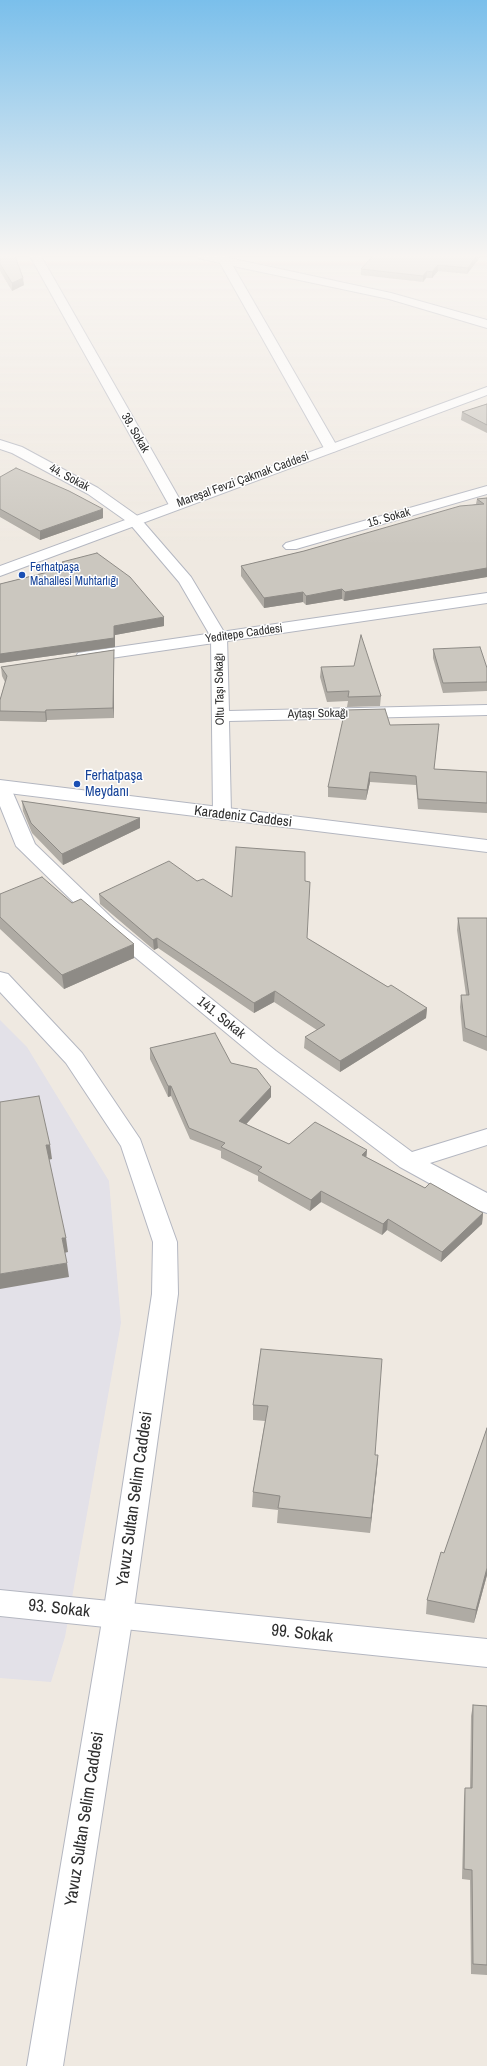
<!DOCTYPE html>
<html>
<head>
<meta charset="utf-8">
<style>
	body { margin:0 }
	canvas { display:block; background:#efe9e1 }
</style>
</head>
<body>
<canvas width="487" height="2066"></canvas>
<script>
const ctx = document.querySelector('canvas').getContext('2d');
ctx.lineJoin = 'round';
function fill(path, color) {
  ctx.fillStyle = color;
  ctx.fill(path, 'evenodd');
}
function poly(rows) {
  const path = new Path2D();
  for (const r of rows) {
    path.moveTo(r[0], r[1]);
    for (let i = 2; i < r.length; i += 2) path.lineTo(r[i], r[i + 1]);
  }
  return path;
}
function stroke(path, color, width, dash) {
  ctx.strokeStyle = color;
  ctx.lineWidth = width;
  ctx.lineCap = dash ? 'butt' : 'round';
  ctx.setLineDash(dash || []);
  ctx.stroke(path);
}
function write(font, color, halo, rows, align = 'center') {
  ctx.font = font + ' "Archivo Narrow",sans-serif';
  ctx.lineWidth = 3;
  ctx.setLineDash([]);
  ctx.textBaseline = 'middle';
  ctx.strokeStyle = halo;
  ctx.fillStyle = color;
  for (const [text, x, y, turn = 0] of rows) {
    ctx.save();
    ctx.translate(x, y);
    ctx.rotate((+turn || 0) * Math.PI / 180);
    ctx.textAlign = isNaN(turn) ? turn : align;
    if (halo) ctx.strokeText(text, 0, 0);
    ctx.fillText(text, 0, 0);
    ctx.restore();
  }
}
const industrial = poly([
	[0,1020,27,1047,109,1181,121,1323,65,1637,51,1682,0,1678]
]);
const minor = poly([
	[30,256,41,256,183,505,181,508,176,509,171,508,169,505,30,256],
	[198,256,228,256,229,258,391,293,487,320,487,328,389,299,233,266,338,448,336,451,331,452,326,451,324,448,220,263,199,258,198,256],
	[0,440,22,447,98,488,139,517,191,577,227,637,229,711,487,705,487,715,229,721,231,814,229,818,222,820,215,818,213,814,211,637,179,582,129,523,88,494,12,453,0,449,0,440],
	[487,486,487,494,296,549,286,549,283,546,286,543,487,486],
	[0,781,8,782,10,786,35,844,114,920,276,1051,412,1152,487,1129,487,1145,430,1163,487,1193,487,1213,478,1210,400,1167,260,1061,100,928,16,846,0,806,0,781],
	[0,1590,487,1639,487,1667,0,1616,0,1590]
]);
const tertiary = poly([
	[487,387,487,395,0,576,0,566,487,387],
	[487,593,487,603,84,662,78,661,76,657,78,653,84,652,487,593],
	[0,780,487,840,487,852,0,792,0,780],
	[0,972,8,974,82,1053,140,1139,177,1242,178,1294,133,1615,63,2066,27,2066,103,1615,152,1294,153,1242,121,1146,66,1063,0,992,0,972]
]);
const wall = poly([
	[0,256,24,285,12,291,0,271],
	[373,256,481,256,467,274,438,271,432,278,426,278,423,282,361,275,361,269],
	[487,404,487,433,461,420,462,412],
	[0,477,103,509,103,518,40,540,0,517],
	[487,498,487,577,344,601,342,599,306,605,303,602,264,608,241,576,241,566,304,551,476,504,477,499],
	[62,562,164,626,115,635,115,647,0,663,0,584,63,568],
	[433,649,487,668,487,691,443,693,433,658],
	[114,650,114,718,47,720,46,722,0,721,0,700,5,682,2,676,1,667],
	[321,667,381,696,380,706,347,707,348,701,327,702,320,677],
	[390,725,438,734,434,769,487,772,487,813,418,809,416,785,370,782,366,800,328,797,328,787],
	[22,801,140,818,140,828,63,865,32,833,23,811],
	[197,881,232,897,305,881,307,938,388,987,427,1008,426,1018,340,1072,304,1048,305,1037,317,1030,274,1002,254,1013,158,948,154,950,100,904,99,894],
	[0,894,134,958,64,989,0,929],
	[458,918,487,918,487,1051,463,1041,460,1007,461,995,466,995,457,930],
	[150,1048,231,1063,271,1087,271,1097,246,1124,289,1144,367,1150,366,1157,425,1188,483,1213,482,1224,441,1262,387,1230,382,1235,321,1202,310,1211,258,1181,258,1176,221,1158,221,1151,190,1139,171,1096,168,1097,150,1059],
	[261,1349,375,1455,378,1456,370,1533,277,1523,278,1510,252,1507,253,1492,265,1421,253,1420,253,1405],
	[487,1428,487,1575,474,1623,426,1614,427,1600,444,1553],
	[473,1705,487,1706,487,1975,471,1974,470,1880,462,1879,464,1798,465,1788,470,1788,471,1716]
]);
const shadedWall = poly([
	[476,256,481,256,467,274,468,268],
	[438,265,438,271,432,278,432,272],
	[427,271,426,278,423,282,423,276],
	[23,278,24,285,12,291,12,283],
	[103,509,103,518,40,540,40,531],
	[487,568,487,577,344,601,345,592],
	[342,589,342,599,306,605,306,596],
	[303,592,303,602,264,608,264,598],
	[164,617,164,626,115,635,115,647,0,663,0,654,114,626],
	[114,650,114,718,113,708],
	[46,710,47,720,46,722,45,712],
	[370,772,370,782,366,800,367,790],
	[140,818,140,828,63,865,62,854],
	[157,938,158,948,154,950,153,940],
	[134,944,134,958,64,989,62,975],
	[275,991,274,1002,254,1013,254,1003],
	[427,1008,426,1018,340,1072,340,1061],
	[168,1086,171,1086,171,1096,168,1097],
	[271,1087,271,1097,239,1132,239,1121],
	[46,1145,50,1145,52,1159,48,1160],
	[367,1150,366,1161,362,1155],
	[321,1191,321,1202,310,1211,311,1200],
	[483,1213,482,1224,441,1262,442,1252],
	[388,1219,387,1230,382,1235,383,1224],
	[62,1238,66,1238,68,1252,64,1253],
	[67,1263,69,1277,0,1289,0,1274],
	[378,1455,377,1470,370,1533,371,1518],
	[487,1568,487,1575,474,1623,476,1610]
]);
const building = poly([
	[0,256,15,256,23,278,12,283,0,264,0,256],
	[373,256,476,256,468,268,438,265,432,272,427,271,423,276,361,269,373,256],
	[487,404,487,425,462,412,487,404],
	[16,468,69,491,103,509,40,531,0,509,0,477,16,468],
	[487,498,487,568,345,592,342,589,306,596,303,592,264,598,241,566,304,551,460,506,484,504,477,499,487,498],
	[97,553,130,577,164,617,114,626,114,638,0,654,0,584,68,567,62,562,97,553],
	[361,635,381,696,348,697,349,691,327,692,321,667,354,666,361,635],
	[480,647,487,668,487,682,443,683,433,649,480,647],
	[114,650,113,708,46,710,45,712,0,711,0,700,7,676,1,667,114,650],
	[385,709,390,725,439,724,434,769,487,772,487,803,418,799,416,776,370,772,367,790,328,787,345,710,385,709],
	[22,801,140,818,62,854,31,823,22,801],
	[236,847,305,852,305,881,310,882,307,938,388,987,391,985,427,1008,340,1061,305,1037,325,1025,275,991,254,1003,157,938,153,940,99,894,169,861,197,881,203,879,232,897,236,847],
	[42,877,72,903,81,899,134,944,62,975,0,917,0,894,42,877],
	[458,918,487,918,487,1037,465,1028,461,995,469,995,458,918],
	[215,1033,231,1063,257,1069,271,1087,239,1121,289,1144,315,1122,367,1150,362,1155,425,1188,430,1183,483,1213,442,1252,388,1219,383,1224,321,1191,311,1200,258,1171,262,1167,221,1147,225,1143,189,1128,171,1086,168,1086,150,1048,215,1033],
	[39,1096,50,1145,46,1145,66,1238,62,1238,67,1263,0,1274,0,1102,39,1096],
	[261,1349,382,1359,375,1455,378,1455,371,1518,278,1508,280,1496,253,1492,268,1406,253,1405,261,1349],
	[487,1428,487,1568,476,1610,427,1600,441,1552,444,1553,487,1428],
	[473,1705,487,1706,487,1965,473,1964,472,1870,464,1869,465,1788,472,1788,473,1705]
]);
const markers = [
	[22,575,4,"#1a4fb4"],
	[77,784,4,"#1a4fb4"]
];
const farStreetnames = [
	["39. Sokak",135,433,60],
	["44. Sokak",69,478,28],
	["Mareşal Fevzi Çakmak Caddesi",243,480,-20],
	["15. Sokak",389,518,-16],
	["Yeditepe Caddesi",244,634,-8],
	["Oltu Taşı Sokağı",220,689,-91],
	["Aytaşı Sokağı",318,714,-1]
];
const farTransitnames = [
	["Ferhatpaşa",30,568],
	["Mahallesi Muhtarlığı",30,582]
];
const transitNames = [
	["Ferhatpaşa",85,776],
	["Meydanı",85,792]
];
const streetNames = [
	["Karadeniz Caddesi",243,817,7],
	["141. Sokak",221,1018,39]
];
const nearStreetnames = [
	["Yavuz Sultan Selim Caddesi",135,1499,-82],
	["93. Sokak",59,1609,6],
	["99. Sokak",302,1634,6],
	["Yavuz Sultan Selim Caddesi",85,1819,-81]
];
fill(industrial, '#e3e1e8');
stroke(minor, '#b4b7c1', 2);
stroke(tertiary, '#b4b7c1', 2);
fill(minor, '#fff');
fill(tertiary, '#fff');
fill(wall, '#afaba4');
fill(shadedWall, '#8e8b86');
fill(building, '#cbc7bf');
stroke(building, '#8e8b86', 1);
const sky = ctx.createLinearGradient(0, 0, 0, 545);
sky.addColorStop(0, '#7abfeb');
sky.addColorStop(0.47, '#f8f5f2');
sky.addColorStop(1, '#f8f5f200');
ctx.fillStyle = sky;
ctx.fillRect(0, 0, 487, 545);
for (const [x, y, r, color] of markers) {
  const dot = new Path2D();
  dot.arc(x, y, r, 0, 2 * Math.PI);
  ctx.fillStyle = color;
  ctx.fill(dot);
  stroke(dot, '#fff', 1.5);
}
write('12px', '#2e2e2e', '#fff', farStreetnames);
write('12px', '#164399', '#fff', farTransitnames, 'left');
write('14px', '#164399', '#fff', transitNames, 'left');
write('14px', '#2e2e2e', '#fff', streetNames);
write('17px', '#2e2e2e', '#fff', nearStreetnames);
</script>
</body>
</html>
